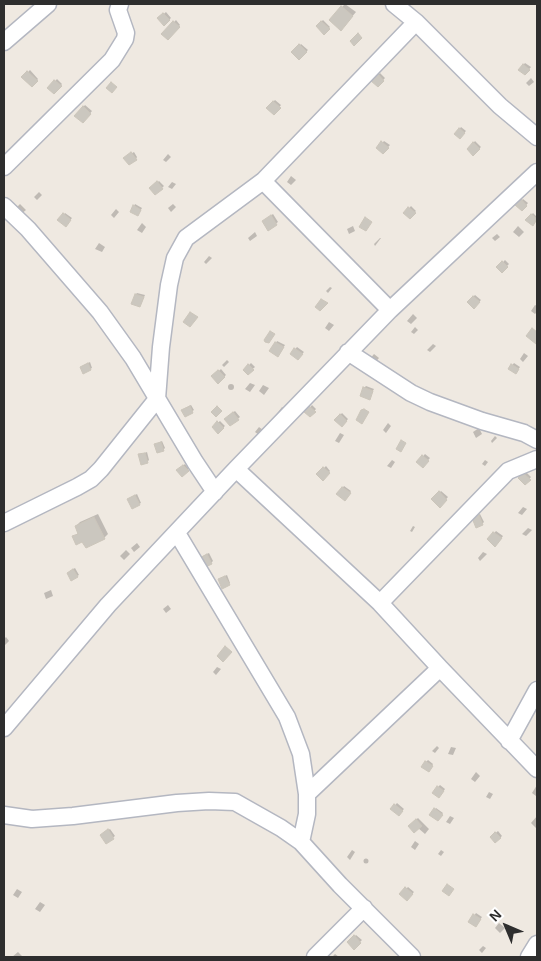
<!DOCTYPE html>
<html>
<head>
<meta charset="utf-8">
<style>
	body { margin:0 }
	#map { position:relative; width:541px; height:961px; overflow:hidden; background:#efe9e1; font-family:Helvetica,sans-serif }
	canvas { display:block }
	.frame { position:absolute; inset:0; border:5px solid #2e2e2e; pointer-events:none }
	.north { position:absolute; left:481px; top:901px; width:50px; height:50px; -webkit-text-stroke:4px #fff; paint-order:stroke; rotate:315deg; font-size:14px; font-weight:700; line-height:20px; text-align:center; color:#2e2e2e }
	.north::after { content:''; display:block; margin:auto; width:18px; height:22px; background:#2e2e2e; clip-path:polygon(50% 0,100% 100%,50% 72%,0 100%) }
</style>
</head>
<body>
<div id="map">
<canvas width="541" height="961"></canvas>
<div class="frame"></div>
<div class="north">N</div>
</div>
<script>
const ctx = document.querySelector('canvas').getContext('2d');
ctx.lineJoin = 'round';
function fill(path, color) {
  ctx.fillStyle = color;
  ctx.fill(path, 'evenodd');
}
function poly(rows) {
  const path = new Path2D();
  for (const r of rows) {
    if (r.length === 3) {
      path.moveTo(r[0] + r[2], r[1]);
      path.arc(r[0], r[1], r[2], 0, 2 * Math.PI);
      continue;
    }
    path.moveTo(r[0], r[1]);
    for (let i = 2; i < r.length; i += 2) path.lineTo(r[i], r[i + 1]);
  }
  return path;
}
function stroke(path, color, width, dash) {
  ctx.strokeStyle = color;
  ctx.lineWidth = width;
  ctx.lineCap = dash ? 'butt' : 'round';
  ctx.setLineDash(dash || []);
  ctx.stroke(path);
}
const shadow = poly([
	[345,4,356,12,345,25,342,7],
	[166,12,171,18,164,24,159,18],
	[176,20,180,25,167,38,162,34],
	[323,20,330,27,324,33,317,26],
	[301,44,308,50,299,58,293,52],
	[525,63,531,67,525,74,520,69],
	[30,70,38,79,32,86,23,77],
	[380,73,385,78,378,86,373,81],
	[531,78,534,82,529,86,526,83],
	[57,79,62,84,54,93,49,88],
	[275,100,281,105,274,114,267,108],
	[85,105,92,111,83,122,76,116],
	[461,127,466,131,460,137,456,134],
	[384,141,390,145,383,153,378,148],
	[475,141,481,147,473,154,469,149],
	[134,152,137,157,136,159,127,156],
	[168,154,171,157,166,162,163,160],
	[291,176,296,180,291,185,287,182],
	[159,181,164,186,156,193,151,188],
	[172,182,176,184,172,189,168,187],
	[39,192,42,195,37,200,34,197],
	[523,199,528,203,522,210,517,205],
	[20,204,26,210,20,215,15,209],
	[135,204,142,208,138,215,134,206],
	[173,204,176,207,171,212,168,208],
	[411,206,416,211,410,217,405,213],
	[116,209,119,212,114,218,111,215],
	[65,213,72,218,66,225,59,220],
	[533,213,537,217,537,220,533,225,527,220],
	[273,214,278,222,268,229,265,220],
	[142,223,146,227,142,233,137,230],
	[353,226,355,231,349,234,347,229],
	[518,226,524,232,519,237,513,232],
	[255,232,257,236,250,241,248,238],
	[497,234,500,237,495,241,492,238],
	[380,238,381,238,375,246,374,244],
	[99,243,105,247,102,252,95,249],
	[209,256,212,258,206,264,204,262],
	[505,260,509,264,502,271,498,267],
	[330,287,332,288,328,293,326,291],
	[137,293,145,295,140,306,136,294],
	[475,295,481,300,474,307,468,302],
	[535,305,537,306,537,312,535,314,531,311],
	[413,314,417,318,411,324,407,321],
	[329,322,334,325,329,331,325,328],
	[415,327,418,330,414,334,411,332],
	[277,341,285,345,280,353,276,343],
	[433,344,436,346,430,352,427,350],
	[297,347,304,352,299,357,291,354],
	[524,353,528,356,523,362,520,359],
	[374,354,379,358,374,364,369,360],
	[227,360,229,362,224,367,222,365],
	[90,362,92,368,84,372,81,367],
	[251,363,255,367,248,373,244,370],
	[514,363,520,367,517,371,509,369],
	[221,369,226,375,218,382,213,376],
	[250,383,255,385,250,392,245,389],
	[231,387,3],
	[263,385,269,388,264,395,259,391],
	[366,386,374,389,369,398,364,388],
	[191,405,194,410,186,415,185,408],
	[312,405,316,409,310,416,306,412],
	[282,407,285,409,278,418,275,416],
	[235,411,240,417,230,425,225,419],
	[342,413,348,419,342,426,336,420],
	[220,421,225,426,218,432,213,427],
	[388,423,391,426,386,433,383,430],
	[259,427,263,430,259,435,255,432],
	[479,428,482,434,476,438,473,432],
	[340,433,344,435,339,443,335,441],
	[495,436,497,438,492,443,491,441],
	[162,441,165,448,163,450,155,445],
	[147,452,149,460,147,462,140,455],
	[425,454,430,458,423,466,418,462],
	[392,460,395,462,391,468,387,466],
	[485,460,488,462,485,466,482,464],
	[185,464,189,469,182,475,178,470],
	[326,466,330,471,323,479,318,474],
	[526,472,531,477,525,484,520,478],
	[344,486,351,491,345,499,338,494],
	[441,491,448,497,440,506,433,499],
	[137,494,141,503,139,504,130,498],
	[523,507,527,509,522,515,518,513],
	[98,514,108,534,104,538,83,540,74,537,78,533,76,526,80,522],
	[480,514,484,522,482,524,474,518],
	[413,526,415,527,412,532,410,531],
	[528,528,532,530,526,536,522,534],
	[496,531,503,536,497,544,489,539],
	[137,543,140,547,134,552,131,548],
	[126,550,130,554,124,560,120,556],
	[483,552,487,554,480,561,478,558],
	[209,553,213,561,211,563,199,558],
	[75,568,79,575,77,576,70,571],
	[227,575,230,583,229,584,221,578],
	[51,590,53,596,46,599,44,593],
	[168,605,171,609,166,613,163,609],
	[6,637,9,641,4,646,4,639],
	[217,667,221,669,216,675,213,672],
	[437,746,439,748,435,753,432,751],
	[451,747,456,748,453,755,448,754],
	[428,760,433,764,430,769,426,762],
	[476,772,480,776,475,782,471,779],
	[440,785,445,789,441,795,438,787],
	[537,785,537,794,536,796,532,793],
	[489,792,493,794,490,799,486,797],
	[397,803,404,809,399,814,392,809],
	[436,808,443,813,438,820,431,814],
	[450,816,454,818,450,824,446,822],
	[537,816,537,829,531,823],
	[418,818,429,829,425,834,418,828,409,826],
	[110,829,115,836,107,842,103,833],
	[498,831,502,836,495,842,491,837],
	[415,841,419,844,415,850,411,847],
	[352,850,355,852,350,860,347,857],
	[441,850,444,852,441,856,438,854],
	[366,861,2.5],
	[408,887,414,892,407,899,401,894],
	[17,889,22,892,18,898,13,895],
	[40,902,45,905,40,912,35,909],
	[476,913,482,917,477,924,470,922],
	[499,923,505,928,500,933,495,928],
	[356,935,362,940,354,948,348,942],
	[483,946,486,948,482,953,479,950],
	[18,952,23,957,12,957],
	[335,954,339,957,332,957]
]);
const building = poly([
	[341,6,353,16,341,31,329,20,341,6],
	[163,13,170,20,164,26,157,18,163,13],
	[173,21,180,27,168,40,161,34,173,21],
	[321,21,330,29,324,35,316,26,321,21],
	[358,33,362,38,354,46,350,41,358,33],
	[299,44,307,52,299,60,291,52,299,44],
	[523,64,530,70,525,75,518,70,523,64],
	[27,71,38,81,32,87,21,77,27,71],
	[378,74,384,81,378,87,371,81,378,74],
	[54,80,62,86,54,94,47,88,54,80],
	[111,82,117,87,112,93,106,88,111,82],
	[273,101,281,108,274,115,266,108,273,101],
	[83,106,91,114,83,123,74,116,83,106],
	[459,128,465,133,460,139,454,134,459,128],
	[381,141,389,148,383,154,376,148,381,141],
	[473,142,480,149,473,156,467,149,473,142],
	[131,152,137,160,129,165,123,158,131,152],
	[157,181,163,189,155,195,149,188,157,181],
	[521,199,527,206,522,211,515,205,521,199],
	[133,205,141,210,138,216,130,212,133,205],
	[408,207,416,213,410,219,403,213,408,207],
	[63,213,71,220,66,227,57,220,63,213],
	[531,214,537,219,533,226,525,220,531,214],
	[271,215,277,225,268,231,262,221,271,215],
	[365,217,372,222,366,231,359,227,365,217],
	[502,261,508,267,502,273,496,267,502,261],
	[135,294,144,297,140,307,131,304,135,294],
	[473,296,480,302,474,309,467,302,473,296],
	[321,299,328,303,320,311,315,307,321,299],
	[190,312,198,317,190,327,183,322,190,312],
	[532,328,537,332,536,344,526,336,532,328],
	[270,331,275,334,269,343,265,342,264,340,270,331],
	[275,342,284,347,278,357,269,351,275,342],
	[294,348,303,354,298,360,290,354,294,348],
	[88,363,91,370,83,374,80,367,88,363],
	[248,364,254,370,248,375,243,370,248,364],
	[511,364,519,369,516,374,508,369,511,364],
	[218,370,225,377,218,384,211,376,218,370],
	[363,387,373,391,370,400,360,396,363,387],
	[190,406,193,413,185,417,181,410,190,406],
	[217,406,222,411,216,417,211,412,217,406],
	[309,406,316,412,310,417,304,412,309,406],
	[364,409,369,412,362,424,356,420,361,410,364,409],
	[233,412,239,420,230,426,224,419,233,412],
	[340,414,347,421,342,427,334,420,340,414],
	[217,421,224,428,218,434,212,427,217,421],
	[401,440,406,443,401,452,396,449,401,440],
	[161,442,164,451,157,453,154,444,161,442],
	[145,453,148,463,141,465,138,454,145,453],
	[422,455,429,461,423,468,416,462,422,455],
	[183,465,189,471,182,477,176,470,183,465],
	[323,467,330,473,323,481,316,474,323,467],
	[523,473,531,480,525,485,518,478,523,473],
	[342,487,351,493,345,501,336,494,342,487],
	[439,491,447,500,440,508,431,499,439,491],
	[135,495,140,505,132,509,127,499,135,495],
	[479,515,483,525,476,528,472,518,479,515],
	[94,517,105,539,86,548,82,542,76,545,72,536,78,534,75,526,94,517],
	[493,532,502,538,495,547,487,539,493,532],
	[207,554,212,564,201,569,196,560,207,554],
	[73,569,78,577,71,581,67,573,73,569],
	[225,576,230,585,222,589,218,579,225,576],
	[225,646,232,652,223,662,217,656,225,646],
	[425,761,433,766,429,772,421,767,425,761],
	[437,786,444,791,439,798,432,793,437,786],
	[394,804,403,811,399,816,390,809,394,804],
	[434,808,443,815,438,821,429,815,434,808],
	[416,819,422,826,414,833,408,826,416,819],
	[108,829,114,839,106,844,100,835,108,829],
	[495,832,501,838,495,843,490,837,495,832],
	[447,884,454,889,449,896,442,891,447,884],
	[405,887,413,894,407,901,399,894,405,887],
	[473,914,481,919,476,927,468,922,473,914],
	[354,935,361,943,354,950,347,942,354,935]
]);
const minor = poly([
	[394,4,416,22,500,106,537,137],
	[4,42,48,4],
	[4,167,112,60,125,39,126,33,118,10,120,4],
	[263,181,390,310],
	[4,206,28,229,100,312,133,358,195,462,215,492],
	[348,352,411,393,430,402,482,421,524,433,537,440],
	[236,469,380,603,440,668,537,769],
	[4,523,77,487,91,479,101,469,157,399,161,347,169,285,175,258,186,238,263,181,416,22],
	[177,533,287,717,301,754,307,794,307,814,301,842],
	[380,603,508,471,537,459],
	[4,728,108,605,236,469,390,310,537,172],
	[509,741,537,690],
	[307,794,440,668],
	[4,815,32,819,73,816,177,803,209,801,235,802,281,828,301,842,340,885,412,957],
	[315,957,364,908],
	[529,957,537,944]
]);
fill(shadow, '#0003');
fill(building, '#cbc7bf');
stroke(building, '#cbc5ba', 1);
stroke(minor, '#b4b7c1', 19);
stroke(minor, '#fff', 16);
</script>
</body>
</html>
